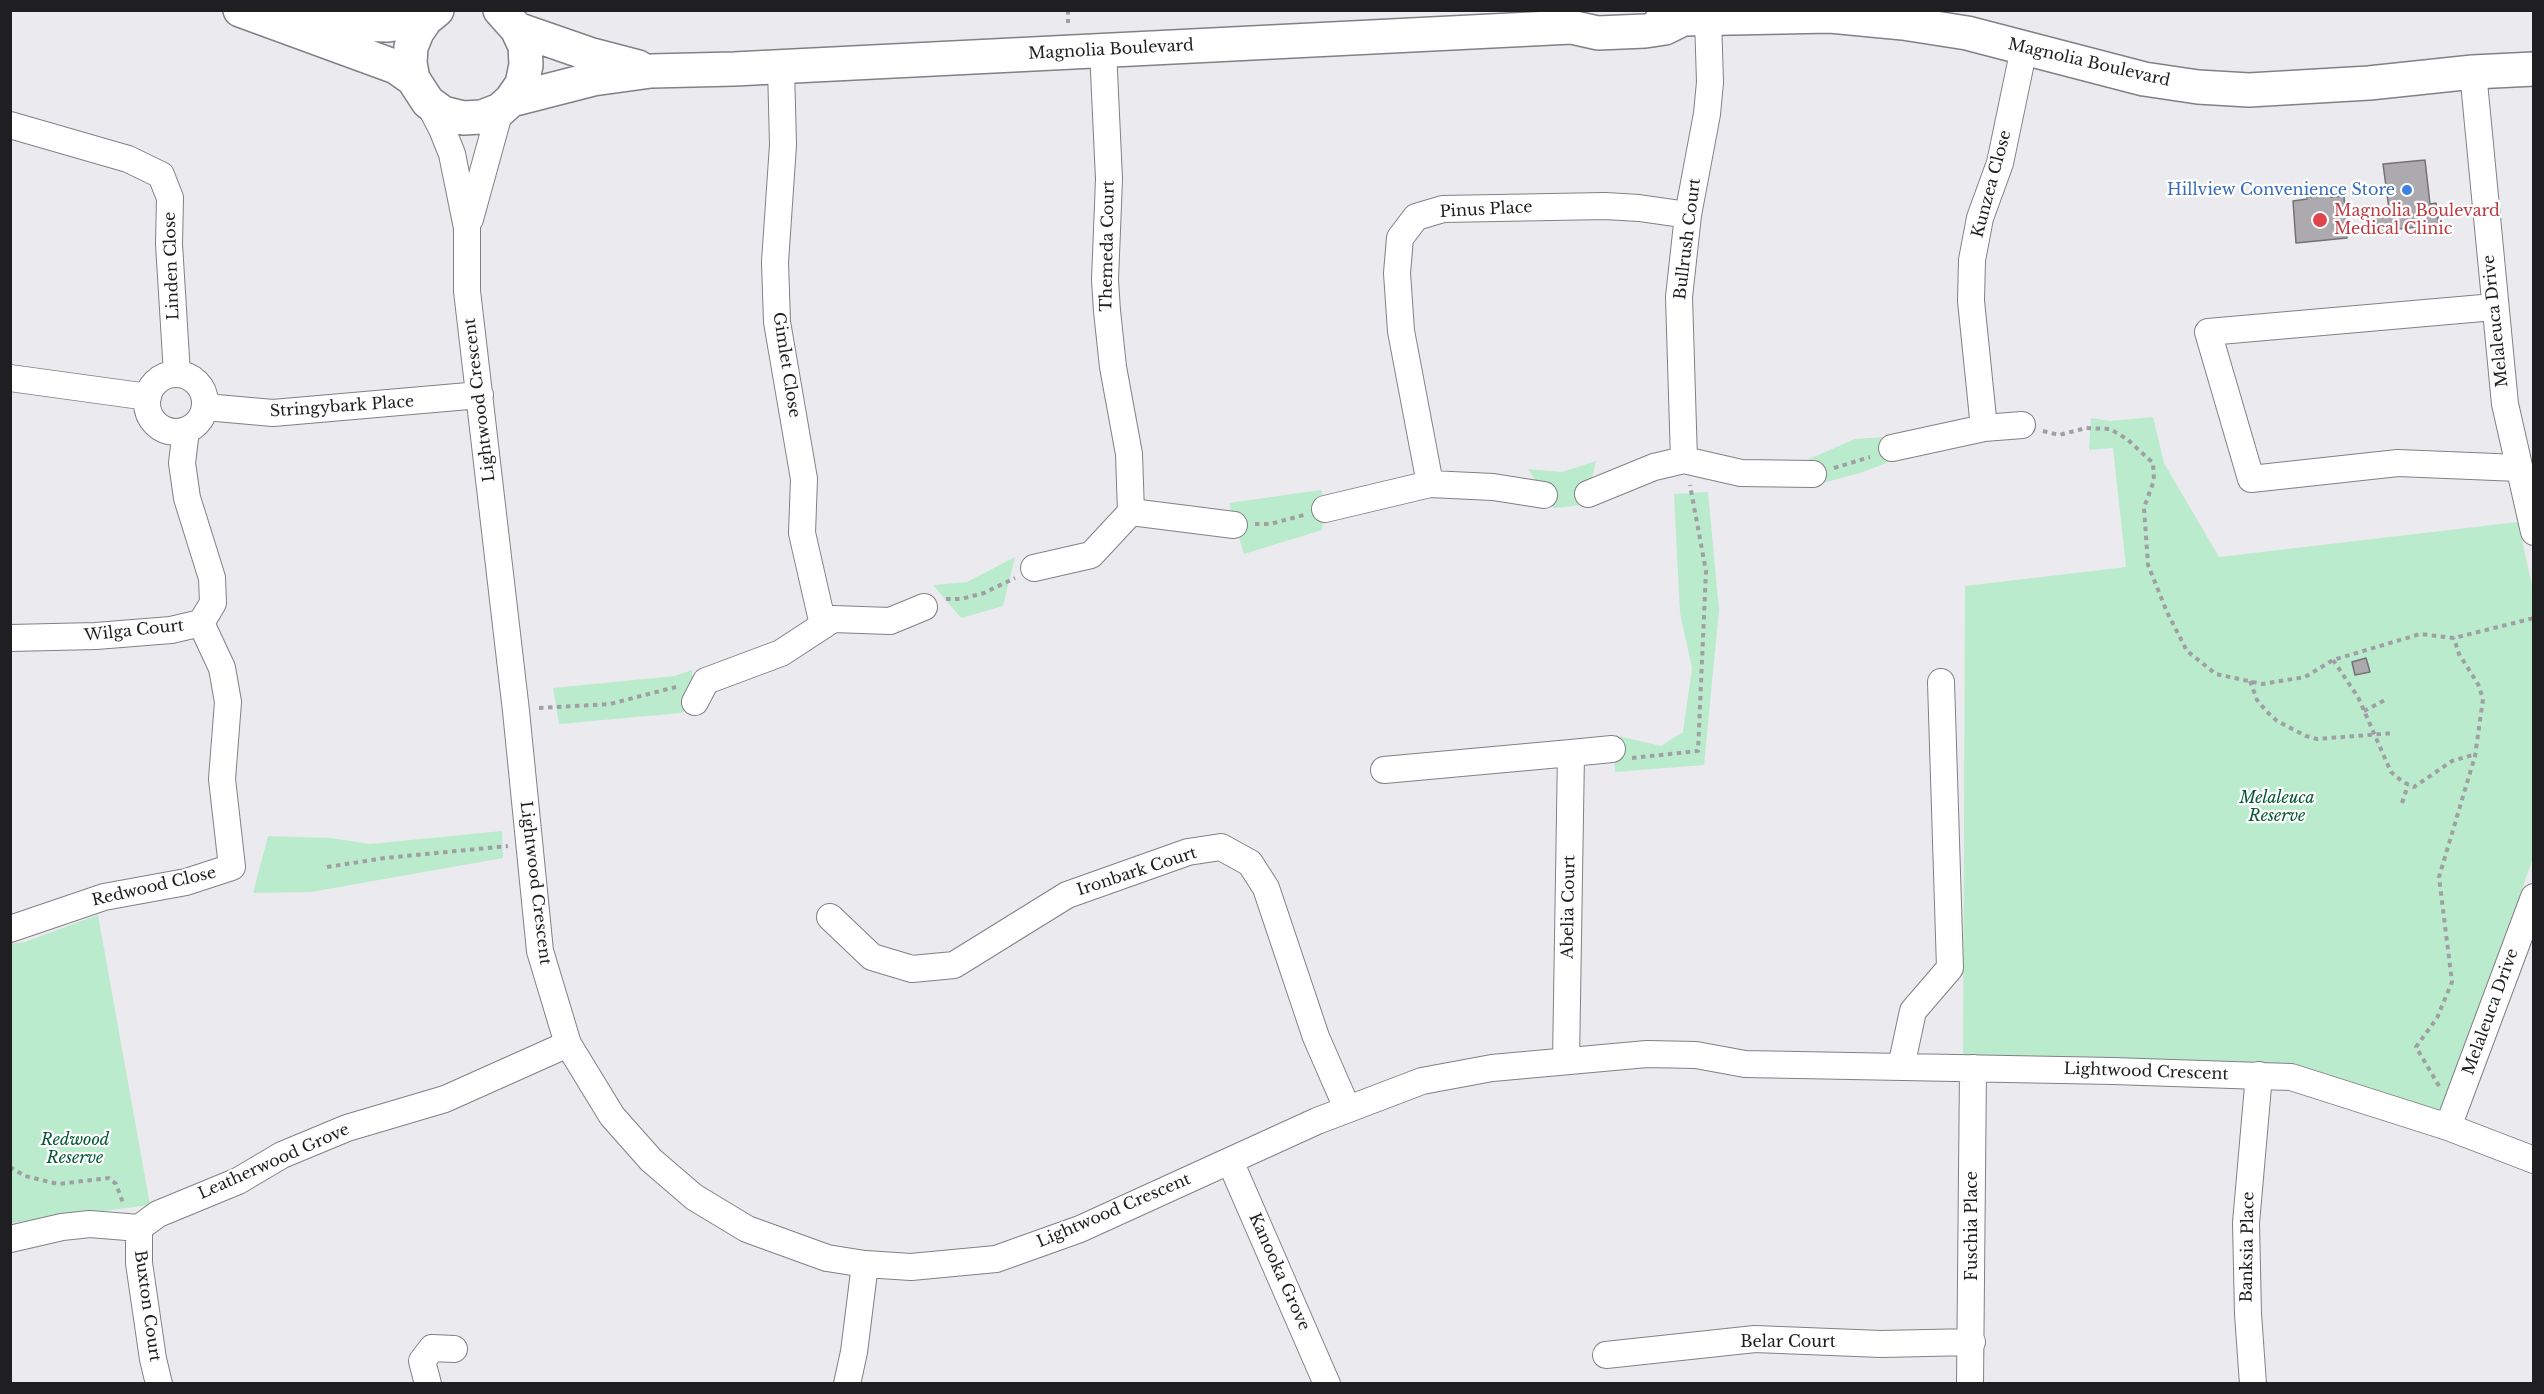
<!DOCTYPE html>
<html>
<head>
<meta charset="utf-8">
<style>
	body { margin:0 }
	#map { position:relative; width:2544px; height:1394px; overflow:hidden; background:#ebeaef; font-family:"Libre Baskerville",serif }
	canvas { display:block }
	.frame { position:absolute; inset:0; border:12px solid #1f1f21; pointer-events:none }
</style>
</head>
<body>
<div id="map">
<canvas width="2544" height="1394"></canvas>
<div class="frame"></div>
</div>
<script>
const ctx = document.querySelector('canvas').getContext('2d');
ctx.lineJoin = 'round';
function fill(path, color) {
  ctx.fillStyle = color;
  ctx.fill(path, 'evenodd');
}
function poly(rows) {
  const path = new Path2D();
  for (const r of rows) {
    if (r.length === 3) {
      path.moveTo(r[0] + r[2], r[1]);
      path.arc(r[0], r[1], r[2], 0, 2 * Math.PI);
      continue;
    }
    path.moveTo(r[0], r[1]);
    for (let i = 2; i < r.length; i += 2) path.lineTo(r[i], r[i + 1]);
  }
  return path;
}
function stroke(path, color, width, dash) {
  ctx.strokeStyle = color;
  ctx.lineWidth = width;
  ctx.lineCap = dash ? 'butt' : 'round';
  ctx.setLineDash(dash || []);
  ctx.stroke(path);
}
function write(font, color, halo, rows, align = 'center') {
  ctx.font = font + ' "Libre Baskerville",serif';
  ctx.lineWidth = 4.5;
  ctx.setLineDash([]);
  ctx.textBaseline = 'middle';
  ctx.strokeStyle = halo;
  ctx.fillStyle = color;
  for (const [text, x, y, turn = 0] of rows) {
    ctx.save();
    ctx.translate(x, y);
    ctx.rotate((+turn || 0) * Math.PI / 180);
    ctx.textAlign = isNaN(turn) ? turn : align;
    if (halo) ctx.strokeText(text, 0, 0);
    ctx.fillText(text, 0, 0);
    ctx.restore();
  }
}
const green = poly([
	[2153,417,2164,463,2219,557,2518,522,2534,595,2533,858,2443,1114,2295,1064,1963,1059,1965,586,2126,567,2113,448,2089,450,2091,418,2110,421],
	[1884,437,1892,448,1892,461,1860,473,1815,485,1809,459,1855,439],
	[1596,461,1588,494,1582,505,1554,508,1528,469,1562,472],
	[1321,490,1325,509,1322,530,1244,554,1229,503],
	[1708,492,1719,610,1704,765,1615,772,1614,735,1661,746,1683,732,1692,668,1680,613,1674,494],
	[1015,557,1003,606,961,618,933,585,967,582],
	[692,670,693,708,680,713,559,724,553,688,675,676],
	[502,831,503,858,311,892,253,893,268,836,331,838,370,844],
	[98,915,150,1205,11,1223,10,944,25,942]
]);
const building = poly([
	[2425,160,2430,204,2436,203,2439,225,2388,230,2388,233,2374,235,2371,211,2389,209,2383,164,2425,160],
	[2330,195,2331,197,2344,196,2347,238,2296,243,2293,201,2307,199,2307,197,2330,195],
	[2366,658,2370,672,2355,675,2352,662,2366,658]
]);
const path = poly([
	[1068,10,1068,23],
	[2043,431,2059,435,2086,428,2110,429,2127,439,2153,463,2154,480,2144,508,2148,565,2167,612,2187,651,2216,674,2262,684,2305,677,2333,660,2420,634,2454,638,2534,618],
	[1834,468,1870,457],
	[1255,524,1270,524,1304,515],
	[946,599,961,599,984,593,1015,578],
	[2333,660,2358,697,2391,772,2403,782,2414,787,2452,761,2476,754],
	[2250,681,2257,700,2267,712,2277,721,2306,736,2317,739,2394,733],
	[539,708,610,704,676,687],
	[2364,711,2385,700],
	[1632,758,1698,751,1706,571,1690,485],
	[2402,803,2408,785],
	[327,867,385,858,508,846],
	[2439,1086,2416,1047,2437,1018,2452,982,2439,877,2475,756,2483,699,2478,684,2459,654,2454,638],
	[10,1167,25,1176,58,1184,109,1178,116,1184,123,1203]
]);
const minor = poly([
	[1103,50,1109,179,1105,280,1107,311,1113,367,1129,454,1131,512],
	[781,67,783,145,775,262,777,322,804,479,802,533,823,625],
	[2473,72,2505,404,2534,532],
	[428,102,442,129,452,154,467,228,467,291,516,711,540,951,568,1044,612,1116,651,1160,694,1197,747,1229,827,1258,865,1264,911,1267,996,1259,1080,1229,1317,1121,1422,1081,1492,1068,1647,1054,1696,1055,1745,1064,2113,1071,2291,1077,2448,1127,2534,1160],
	[10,125,128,159,161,175,170,198,169,244,177,374],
	[470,219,500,110],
	[2494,307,2208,332,2251,479,2398,463,2519,468],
	[176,403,29],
	[10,378,148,397],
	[205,407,273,413,480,395],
	[1984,428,1971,301,1972,260,1980,218,2000,163,2024,48],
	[1892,448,1984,428,2022,425],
	[1684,460,1679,297,1688,215,1707,114,1710,82,1708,19],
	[1430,484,1401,331,1397,273,1400,238,1416,217,1443,209,1605,206,1639,208,1688,215],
	[1588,494,1654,467,1684,460,1741,473,1813,474],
	[1325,509,1430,484,1493,487,1544,495],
	[1034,568,1091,555,1131,512,1234,525],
	[10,638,96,636,171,630,201,623,213,603,212,578,187,498,182,463,186,430],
	[695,702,706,681,781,653,833,619,890,621,924,607],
	[1571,753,1612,749],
	[1384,770,1571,753,1566,1061],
	[830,917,872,957,912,969,954,965,1067,895,1188,852,1221,847,1250,863,1266,888,1316,1037,1347,1108],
	[10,929,104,897,186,882,232,867,222,779,228,702,222,668,201,623],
	[1901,1067,1913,1011,1950,968,1941,682],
	[2448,1127,2534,897],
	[1230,1161,1327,1384],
	[139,1228,139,1263,153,1359,159,1384],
	[10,1239,62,1227,90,1224,139,1228,158,1214,238,1181,282,1155,347,1128,445,1099,568,1044],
	[1606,1355,1755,1339,1881,1344,1972,1342],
	[428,1384,422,1361,432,1348,454,1349],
	[847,1384,854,1352,865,1264],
	[1970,1384,1973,1068],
	[2253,1384,2248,1314,2246,1223,2259,1075]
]);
const tertiary = poly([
	[240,10,396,67,413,79],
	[437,10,426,19,417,32,411,47,410,63,413,79,428,102,443,113,463,118,482,117,500,110,511,100,522,84,526,65,525,46,517,29,500,10],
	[1663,14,1683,19,1830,16,1903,23,1967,33,2144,79,2198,87,2249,90,2369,83,2473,72,2534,69],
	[306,21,338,24,388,25,426,19],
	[517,29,592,55,638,67],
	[511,100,593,79,651,71,734,69,1571,27,1598,33,1645,31,1665,28,1683,19]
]);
const markers = [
	[2407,190,6,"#3f7fe0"],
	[2320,220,8,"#e0444e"]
];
const streetNames = [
	["Magnolia Boulevard",1111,50,-3],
	["Magnolia Boulevard",2089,63,13],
	["Kunzea Close",1992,184,-75],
	["Pinus Place",1486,210,-3],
	["Bullrush Court",1688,239,-83],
	["Themeda Court",1108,246,-89],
	["Linden Close",172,266,-92],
	["Melaleuca Drive",2496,321,-96],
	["Gimlet Close",786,365,81],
	["Lightwood Crescent",480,400,-97],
	["Stringybark Place",342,407,-4],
	["Wilga Court",134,631,-6],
	["Ironbark Court",1137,872,-18],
	["Lightwood Crescent",535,883,83],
	["Redwood Close",154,887,-13],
	["Abelia Court",1569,907,-89],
	["Melaleuca Drive",2491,1012,-70],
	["Lightwood Crescent",2146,1072,2],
	["Leatherwood Grove",274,1162,-24],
	["Lightwood Crescent",1114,1211,-23],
	["Fuschia Place",1972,1226,-90],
	["Banksia Place",2248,1247,-89],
	["Kanooka Grove",1279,1272,66],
	["Buxton Court",147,1306,82],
	["Belar Court",1788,1342]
];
const shopNames = [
	["Hillview Convenience Store",2395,190]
];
const healthNames = [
	["Magnolia Boulevard",2334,211],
	["Medical Clinic",2334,229]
];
const parkNames = [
	["Melaleuca",2277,798],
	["Reserve",2277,816],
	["Redwood",75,1140],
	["Reserve",75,1158]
];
fill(green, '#bbebcd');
fill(building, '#acaaaf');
stroke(building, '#737276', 1.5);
stroke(minor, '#818085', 28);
stroke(tertiary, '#818085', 36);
stroke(path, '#a0a0a4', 4, [4.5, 4.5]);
stroke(minor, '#fff', 26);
stroke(tertiary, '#fff', 33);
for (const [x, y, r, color] of markers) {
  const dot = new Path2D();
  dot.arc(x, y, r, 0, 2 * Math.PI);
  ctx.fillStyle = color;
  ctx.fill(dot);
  stroke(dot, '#fff', 2);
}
write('16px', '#1f1f21', '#fff', streetNames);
write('16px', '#366cbe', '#fff', shopNames, 'right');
write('16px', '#be3a42', '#fff', healthNames, 'left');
write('italic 16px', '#035732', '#fff', parkNames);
</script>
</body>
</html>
